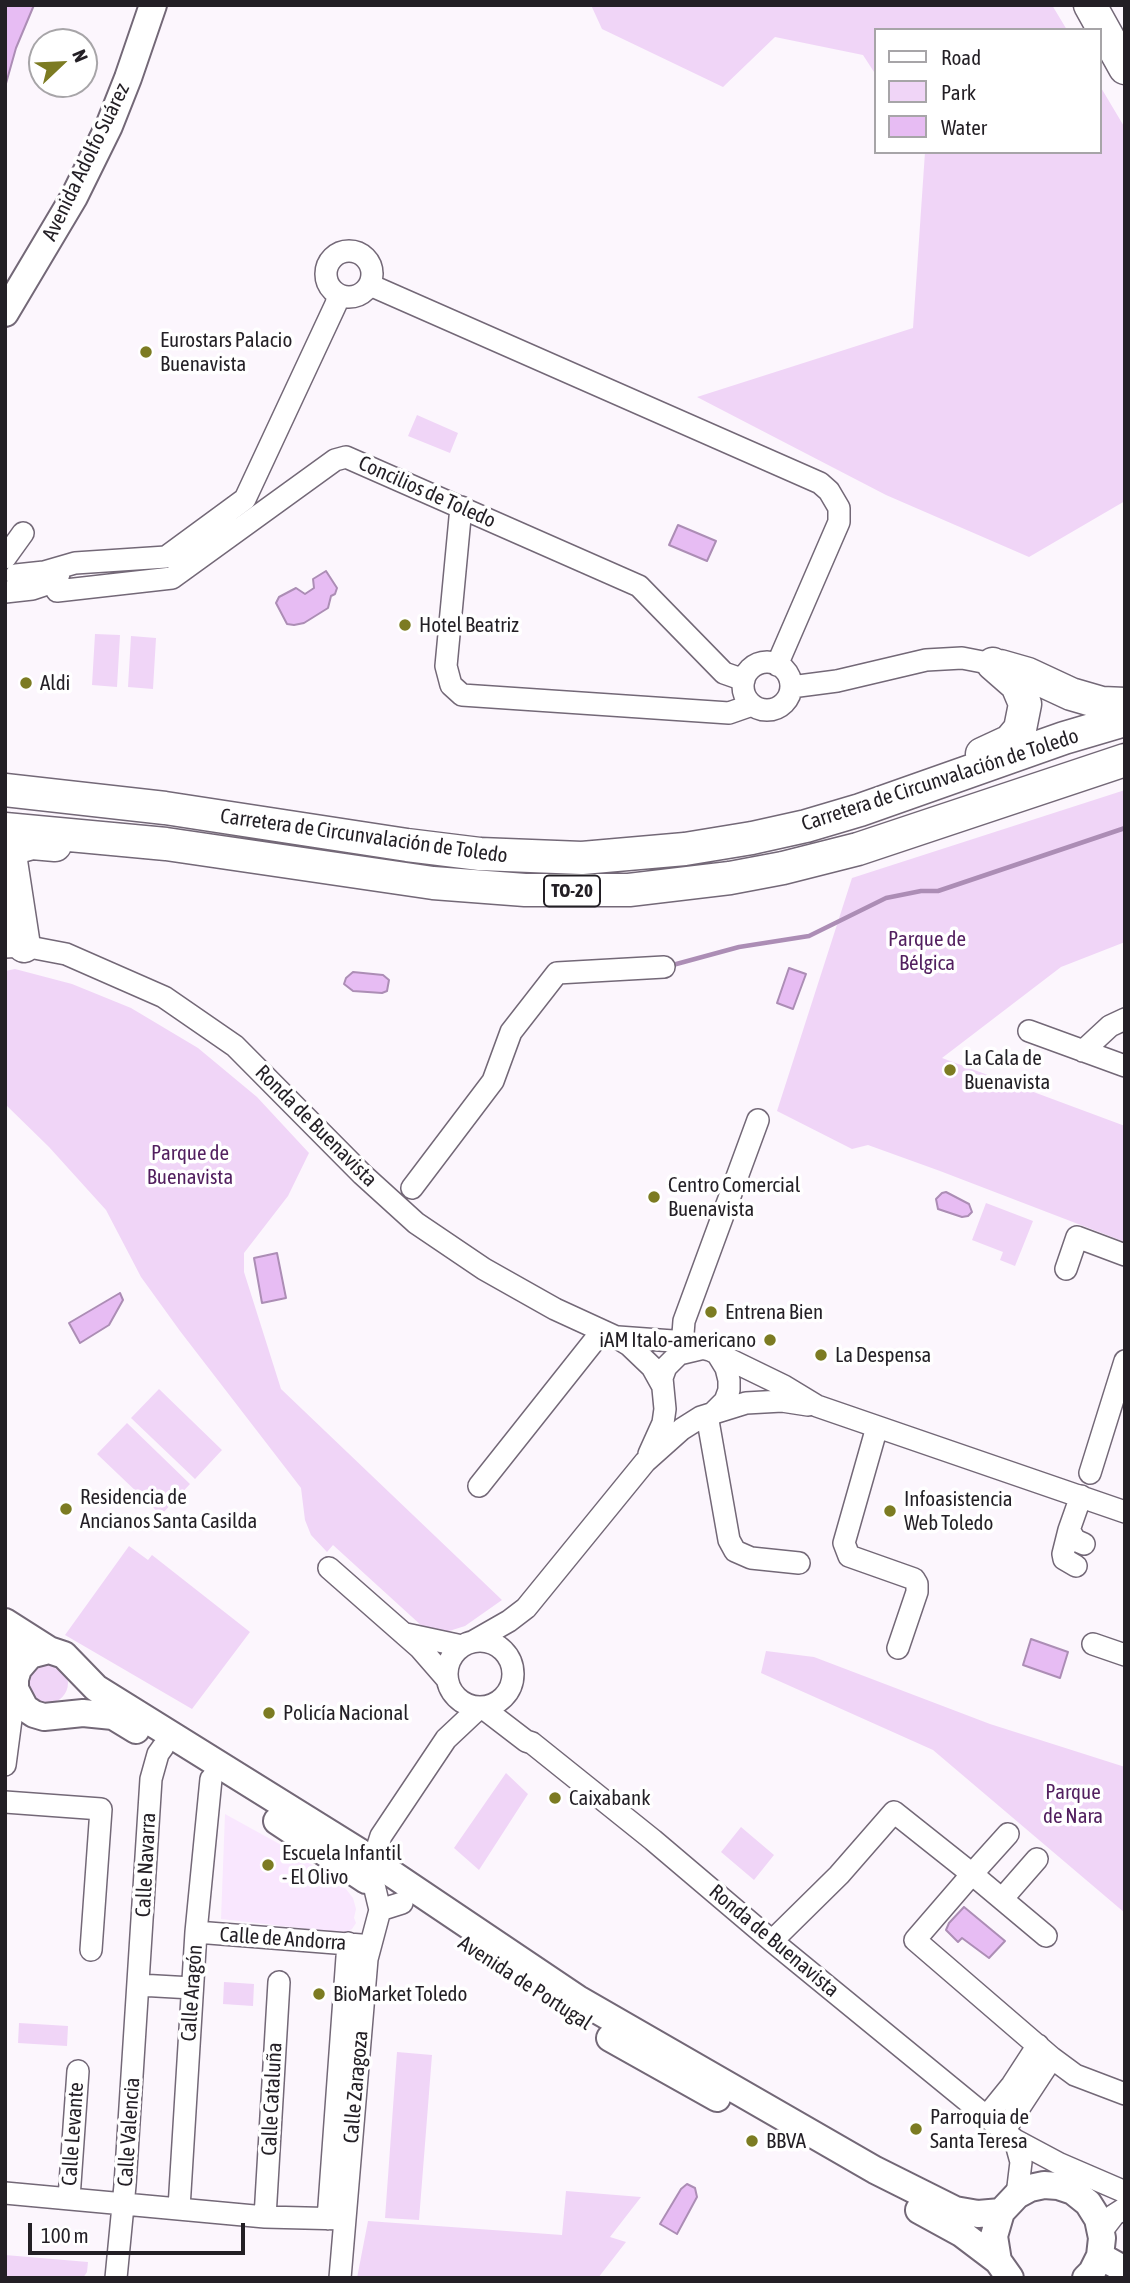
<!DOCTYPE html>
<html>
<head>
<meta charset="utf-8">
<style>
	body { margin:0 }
	#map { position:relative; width:1130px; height:2283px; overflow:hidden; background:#fcf6fd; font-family:"Asap Condensed",sans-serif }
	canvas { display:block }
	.frame { position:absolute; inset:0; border:7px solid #231f25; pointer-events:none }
	.legend { position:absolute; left:874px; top:28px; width:228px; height:126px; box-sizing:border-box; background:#fff; border:2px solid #a7a5a8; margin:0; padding:9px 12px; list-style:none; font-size:21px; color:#231f25 }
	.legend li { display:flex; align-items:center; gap:14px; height:35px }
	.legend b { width:35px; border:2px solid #a7a5a8 }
	.north { position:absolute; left:28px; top:28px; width:70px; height:70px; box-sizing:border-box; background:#fff; border:2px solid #a7a5a8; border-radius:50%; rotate:67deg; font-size:19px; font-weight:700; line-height:28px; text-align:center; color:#231f25 }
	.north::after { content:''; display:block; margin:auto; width:24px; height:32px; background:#7c7b22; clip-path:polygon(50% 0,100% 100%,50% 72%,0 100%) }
	.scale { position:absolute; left:28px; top:2223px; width:217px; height:32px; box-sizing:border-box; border:4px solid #231f25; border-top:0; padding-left:9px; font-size:21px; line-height:24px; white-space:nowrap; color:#231f25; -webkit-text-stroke:5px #fff; paint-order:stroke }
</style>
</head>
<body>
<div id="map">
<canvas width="1130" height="2283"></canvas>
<div class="frame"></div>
<ul class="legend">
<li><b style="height:9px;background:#fff"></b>Road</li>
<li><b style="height:19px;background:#f0d5f7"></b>Park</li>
<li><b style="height:19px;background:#e7bcf3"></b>Water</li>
</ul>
<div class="north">N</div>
<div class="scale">100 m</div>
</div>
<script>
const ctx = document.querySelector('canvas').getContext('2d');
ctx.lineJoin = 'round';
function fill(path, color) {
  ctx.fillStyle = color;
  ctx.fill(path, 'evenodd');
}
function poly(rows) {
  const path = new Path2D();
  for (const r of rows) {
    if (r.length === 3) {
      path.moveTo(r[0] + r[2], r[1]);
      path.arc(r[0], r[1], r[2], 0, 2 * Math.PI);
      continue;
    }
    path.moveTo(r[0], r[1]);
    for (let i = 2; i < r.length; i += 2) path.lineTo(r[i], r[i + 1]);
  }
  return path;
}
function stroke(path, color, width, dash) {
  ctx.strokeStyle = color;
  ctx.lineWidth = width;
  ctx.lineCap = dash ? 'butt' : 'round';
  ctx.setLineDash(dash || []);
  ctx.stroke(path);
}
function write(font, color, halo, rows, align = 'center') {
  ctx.font = font + ' "Asap Condensed",sans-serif';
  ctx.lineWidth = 7;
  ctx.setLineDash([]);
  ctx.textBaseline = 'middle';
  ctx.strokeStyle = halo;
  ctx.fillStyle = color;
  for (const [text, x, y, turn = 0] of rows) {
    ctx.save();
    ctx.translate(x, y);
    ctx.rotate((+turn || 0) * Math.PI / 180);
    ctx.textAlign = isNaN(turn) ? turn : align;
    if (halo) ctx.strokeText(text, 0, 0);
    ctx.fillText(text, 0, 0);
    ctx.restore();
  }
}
const built = poly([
	[225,1814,294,1852,346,1889,353,1898,356,1909,354,1918,356,1923,352,1929,344,1933,221,1919]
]);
const green = poly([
	[591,5,1052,5,1067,30,876,30,876,75,863,55,775,37,723,87,602,29],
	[1100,86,1125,128,1125,501,1029,557,886,495,697,397,913,328,925,152,1100,152],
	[417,415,458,433,450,453,408,436],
	[95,634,120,635,117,687,92,685],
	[131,636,156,638,153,689,128,687],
	[1125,790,1125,942,1061,967,942,1058,1125,1126,1125,1242,940,1171,868,1145,852,1149,777,1111,852,878],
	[15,969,72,984,131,1008,198,1048,257,1097,309,1153,288,1196,244,1253,244,1272,281,1389,502,1600,465,1626,446,1632,423,1627,333,1545,327,1552,311,1535,305,1520,301,1488,180,1331,141,1277,106,1210,49,1147,5,1104,5,971],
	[986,1203,1033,1221,1015,1266,1000,1260,1003,1252,972,1240],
	[159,1389,222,1450,195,1479,131,1418],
	[127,1423,190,1484,161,1515,97,1454],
	[129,1546,148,1560,152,1555,250,1632,192,1709,65,1635],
	[766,1651,814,1657,990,1724,1125,1767,1125,1913,933,1750,761,1673],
	[48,1683,20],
	[506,1773,528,1794,479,1870,454,1848],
	[741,1827,774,1855,754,1880,721,1852],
	[224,1982,254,1984,253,2006,223,2004],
	[19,2023,68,2026,67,2046,18,2043],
	[397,2052,432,2055,419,2220,385,2218],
	[566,2191,641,2197,610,2237,626,2242,598,2278,357,2278,368,2221,562,2235],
	[5,2255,88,2262,87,2272,83,2278,5,2278]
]);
const water = poly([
	[5,5,34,5,16,48,5,87,5,5],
	[678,525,716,541,707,561,669,545,678,525],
	[326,571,337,588,335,594,331,596,328,608,304,623,294,625,287,624,276,603,279,597,296,588,305,594,314,588,313,579,326,571],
	[789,968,806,974,793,1009,777,1003,789,968],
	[353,972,383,975,389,980,387,991,382,993,353,991,344,984,346,978,353,972],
	[946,1192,969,1204,972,1212,968,1216,962,1217,938,1209,936,1199,942,1193,946,1192],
	[277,1253,286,1298,262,1303,254,1258,277,1253],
	[120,1293,123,1300,109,1325,80,1343,69,1323,120,1293],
	[1031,1639,1068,1652,1060,1678,1023,1665,1031,1639],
	[964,1907,1005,1941,989,1958,962,1938,958,1942,946,1930,949,1923,964,1907],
	[687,2184,695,2188,697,2197,677,2234,660,2224,681,2189,687,2184]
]);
const stream = poly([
	[669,966,739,947,809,936,886,898,921,891,938,891,1125,828]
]);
const minor = poly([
	[349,274,23],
	[370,285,820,483,829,491,839,508,839,522,777,665],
	[461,507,446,666,451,685,462,695,729,713,752,705],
	[5,558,23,533],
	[16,575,44,572,75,563,166,557,245,499,336,304,338,295],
	[57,591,172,578,335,460,346,457,639,586,724,673,744,680],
	[5,592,32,589,47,584,59,574],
	[767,686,24],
	[791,687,837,681,926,660,962,658,993,664],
	[5,947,24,946,66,954,164,997,235,1046,362,1174,416,1223,484,1269,555,1309,616,1337,629,1345,652,1367,662,1385],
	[1029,1031,1125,1066],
	[1083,1051,1110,1026,1125,1019],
	[412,1188,493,1081,511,1032,557,973,664,967],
	[1066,1269,1077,1237,1125,1255],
	[683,1334,684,1321,758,1120],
	[618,1337,673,1341,710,1350,784,1386,817,1406,1125,1512],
	[714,1412,725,1401,729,1390,729,1380,726,1368,718,1355],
	[707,1415,729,1540,735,1551,751,1558,799,1563],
	[877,1427,844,1543,849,1556,914,1579,917,1584,917,1592,898,1648],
	[649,1454,663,1423,665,1409,662,1378,666,1367,679,1354,700,1349],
	[1090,1473,1125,1361],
	[479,1486,602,1331],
	[1081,1496,1069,1530,1075,1540,1084,1544],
	[1069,1530,1063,1554,1064,1559,1076,1566],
	[329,1568,420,1648,447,1679],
	[406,1634,462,1646],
	[480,1674,33],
	[474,1641,509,1621,526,1608,645,1462,682,1429,701,1417,746,1403,782,1401,808,1405],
	[1093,1644,1125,1655],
	[483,1708,526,1741,532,1743,653,1840,772,1941,1015,2140,1060,2164,1125,2192],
	[5,1765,15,1689],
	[5,1802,101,1809,91,1950],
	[1002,1899,1037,1859],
	[380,1910,402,1903],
	[196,1932,361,1945],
	[1046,1936,972,1874,915,1940,1052,2058,1075,2075,1125,2094],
	[772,1941,839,1875,894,1812,972,1874,1008,1834],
	[139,1985,192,1988],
	[986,2117,1012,2085,1038,2045],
	[1004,2131,1052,2058],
	[1015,2140,1021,2162,1017,2195],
	[5,2193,265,2217,345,2219],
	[69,2198,78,2071],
	[179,2208,196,1932,211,1779],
	[265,2217,279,1982],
	[328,2219,348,1943],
	[1102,2238,1104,2228,1114,2215,1125,2208],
	[116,2278,125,2185,151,1779,158,1754,163,1747],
	[340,2278,367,1959,380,1910,374,1885,373,1861,381,1836,446,1739,479,1708]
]);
const major = poly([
	[5,313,74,197,109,126,128,78,153,5],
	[5,1622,49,1650,64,1655,96,1688,358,1851,578,1999,875,2170,955,2210,978,2214,1001,2212],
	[5,1647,18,1669],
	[49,1650,30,1655,18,1669,15,1679,15,1689,25,1708,34,1714,44,1717,83,1713,113,1716,136,1730],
	[277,1821,366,1880],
	[610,2038,717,2098],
	[919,2210,961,2233,998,2261],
	[1100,2256,1125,2270],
	[1010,2278,998,2261,994,2236,1001,2212,1017,2195,1030,2188,1044,2185,1058,2186,1073,2191,1088,2203,1098,2219,1102,2238,1100,2256,1092,2272,1086,2278]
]);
const highway = poly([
	[1090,5,1125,68],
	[1000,666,1028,674,1071,694,1102,703,1125,704],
	[982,754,1010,741,1020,729,1025,704,1017,685,993,664],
	[5,790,165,808,407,845,480,854,582,858,685,849,752,838,806,826,860,810,1064,738,1125,720],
	[5,829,166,844,433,883,525,890,629,890,730,878,783,868,858,849,1125,760],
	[24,946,11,861,13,852,21,846,32,843,55,845]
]);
const markers = [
	[146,352,7,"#7c7b22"],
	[405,625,7,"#7c7b22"],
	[26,683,7,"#7c7b22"],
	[950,1070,7,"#7c7b22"],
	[654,1197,7,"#7c7b22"],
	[711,1312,7,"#7c7b22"],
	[770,1340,7,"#7c7b22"],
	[821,1355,7,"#7c7b22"],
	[66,1509,7,"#7c7b22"],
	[890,1511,7,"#7c7b22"],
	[269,1713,7,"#7c7b22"],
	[555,1798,7,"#7c7b22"],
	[268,1865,7,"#7c7b22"],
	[319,1994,7,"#7c7b22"],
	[916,2129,7,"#7c7b22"],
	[752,2141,7,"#7c7b22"]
];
const shields = [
	[572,891,56]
];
const shieldNames = [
	["TO-20",572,891]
];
const streetNames = [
	["Avenida Adolfo Suárez",86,162,-64],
	["Concilios de Toledo",427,492,24],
	["Carretera de Circunvalación de Toledo",940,780,-18],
	["Carretera de Circunvalación de Toledo",364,836,8],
	["Ronda de Buenavista",316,1126,45],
	["Calle Navarra",146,1865,-87],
	["Calle de Andorra",283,1939,4],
	["Ronda de Buenavista",774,1941,40],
	["Avenida de Portugal",525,1983,33],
	["Calle Aragón",192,1993,-86],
	["Calle Zaragoza",356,2087,-85],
	["Calle Cataluña",272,2099,-87],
	["Calle Valencia",129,2132,-86],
	["Calle Levante",73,2134,-86]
];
const poiNames = [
	["Eurostars Palacio",160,340],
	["Buenavista",160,364],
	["Hotel Beatriz",419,625],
	["Aldi",40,683],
	["La Cala de",964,1058],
	["Buenavista",964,1082],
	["Centro Comercial",668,1185],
	["Buenavista",668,1209],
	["Entrena Bien",725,1312],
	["iAM Italo-americano",756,1340,"right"],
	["La Despensa",835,1355],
	["Residencia de",80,1497],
	["Ancianos Santa Casilda",80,1521],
	["Infoasistencia",904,1499],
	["Web Toledo",904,1523],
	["Policía Nacional",283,1713],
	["Caixabank",569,1798],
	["Escuela Infantil",282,1853],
	["- El Olivo",282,1877],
	["BioMarket Toledo",333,1994],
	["Parroquia de",930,2117],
	["Santa Teresa",930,2141],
	["BBVA",766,2141]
];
const parkNames = [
	["Parque de",927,939],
	["Bélgica",927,963],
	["Parque de",190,1153],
	["Buenavista",190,1177],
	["Parque",1073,1792],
	["de Nara",1073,1816]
];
fill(built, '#f9e7fe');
fill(green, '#f0d5f7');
fill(water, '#e7bcf3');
stroke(water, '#ac8db5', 2);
stroke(stream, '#ac8db5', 4.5);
stroke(minor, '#736877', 24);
stroke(major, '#736877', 30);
stroke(highway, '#736877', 35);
stroke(minor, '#fff', 21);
stroke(major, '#fff', 26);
stroke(highway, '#fff', 32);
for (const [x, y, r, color] of markers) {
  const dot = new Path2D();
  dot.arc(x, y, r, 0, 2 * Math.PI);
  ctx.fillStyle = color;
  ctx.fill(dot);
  stroke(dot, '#fff', 2.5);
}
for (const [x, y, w] of shields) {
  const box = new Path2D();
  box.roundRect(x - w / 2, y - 15.5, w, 31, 5);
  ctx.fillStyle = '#fff';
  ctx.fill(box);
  stroke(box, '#231f25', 2);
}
write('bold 19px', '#231f25', null, shieldNames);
write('21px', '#231f25', '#fff', streetNames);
write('21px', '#231f25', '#fff', poiNames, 'left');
write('21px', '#521f5f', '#fff', parkNames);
</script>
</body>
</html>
